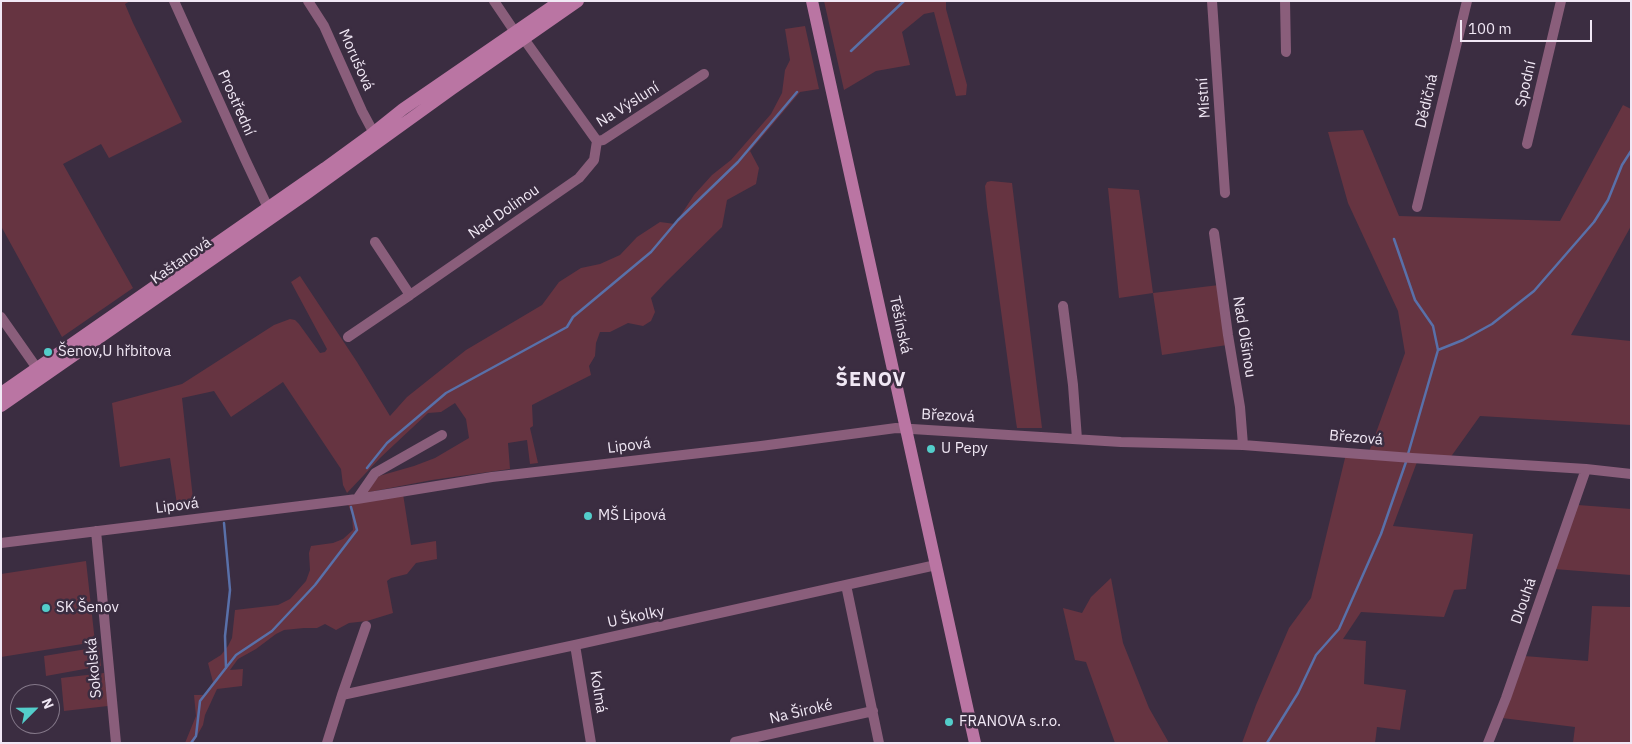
<!DOCTYPE html>
<html>
<head>
<meta charset="utf-8">
<style>
	body { margin:0 }
	#map { position:relative; width:1632px; height:744px; overflow:hidden; background:#3b2d41; font-family:"IBM Plex Sans",sans-serif }
	canvas { display:block }
	.frame { position:absolute; inset:0; border:2px solid #f1e8f5; pointer-events:none }
	.north { position:absolute; left:10px; top:684px; width:50px; height:50px; box-sizing:border-box; background:#3b2d41; border:1px solid #847889; border-radius:50%; rotate:67deg; font-size:14px; font-weight:700; line-height:20px; text-align:center; color:#f1e8f5 }
	.north::after { content:''; display:block; margin:auto; width:18px; height:22px; background:#53cdca; clip-path:polygon(50% 0,100% 100%,50% 72%,0 100%) }
	.scale { position:absolute; left:1460px; top:20px; width:132px; height:22px; box-sizing:border-box; border:2px solid #f1e8f5; border-top:0; padding-left:6px; font-size:15px; line-height:18px; white-space:nowrap; color:#f1e8f5; -webkit-text-stroke:4px #3b2d41; paint-order:stroke }
</style>
</head>
<body>
<div id="map">
<canvas width="1632" height="744"></canvas>
<div class="frame"></div>
<div class="north">N</div>
<div class="scale">100 m</div>
</div>
<script>
const ctx = document.querySelector('canvas').getContext('2d');
ctx.lineJoin = 'round';
function fill(path, color) {
  ctx.fillStyle = color;
  ctx.fill(path, 'evenodd');
}
function poly(rows) {
  const path = new Path2D();
  for (const r of rows) {
    path.moveTo(r[0], r[1]);
    for (let i = 2; i < r.length; i += 2) path.lineTo(r[i], r[i + 1]);
  }
  return path;
}
function stroke(path, color, width, dash) {
  ctx.strokeStyle = color;
  ctx.lineWidth = width;
  ctx.lineCap = dash ? 'butt' : 'round';
  ctx.setLineDash(dash || []);
  ctx.stroke(path);
}
function write(font, color, halo, rows, align = 'center') {
  ctx.font = font + ' "IBM Plex Sans",sans-serif';
  ctx.lineWidth = 5;
  ctx.setLineDash([]);
  ctx.textBaseline = 'middle';
  ctx.strokeStyle = halo;
  ctx.fillStyle = color;
  for (const [text, x, y, turn = 0] of rows) {
    ctx.save();
    ctx.translate(x, y);
    ctx.rotate((+turn || 0) * Math.PI / 180);
    ctx.textAlign = isNaN(turn) ? turn : align;
    if (halo) ctx.strokeText(text, 0, 0);
    ctx.fillText(text, 0, 0);
    ctx.restore();
  }
}
const green = poly([
	[1,1,130,1,125,4,133,23,182,122,109,158,101,144,63,164,133,288,62,337,1,226],
	[824,1,946,1,946,9,967,85,966,95,956,96,934,12,924,14,902,32,910,65,876,71,844,90],
	[805,26,819,89,800,92,750,151,759,168,756,184,727,200,722,227,666,282,651,298,655,312,651,321,643,326,628,323,610,332,600,332,596,343,595,356,589,366,591,375,532,405,533,426,530,428,538,463,530,464,527,440,508,443,510,469,432,480,364,493,379,476,414,466,435,458,469,438,466,419,455,403,441,412,428,413,380,458,347,493,343,485,341,469,283,382,231,417,214,391,182,398,194,508,178,511,170,458,120,467,112,403,182,384,274,325,290,319,295,320,299,324,320,353,325,352,327,349,291,282,300,276,357,362,390,416,407,397,466,350,542,305,559,282,581,268,600,264,620,255,637,237,660,222,675,224,694,195,712,175,731,160,771,114,782,93,785,70,790,60,785,29],
	[1623,105,1631,109,1631,226,1571,335,1631,341,1631,425,1480,416,1450,458,1369,452,1405,353,1398,311,1348,203,1328,132,1363,130,1399,216,1560,221],
	[991,181,1012,183,1042,428,1017,428,1016,422,987,207,985,186,987,182],
	[1108,188,1139,190,1153,293,1219,285,1227,345,1162,355,1153,293,1119,298],
	[1346,454,1417,462,1393,526,1473,534,1466,589,1454,590,1444,617,1361,612,1343,639,1366,641,1364,684,1406,690,1400,730,1377,727,1375,743,1242,743,1256,705,1289,628,1311,598],
	[403,494,411,545,436,541,437,559,416,563,407,574,391,578,387,581,393,613,367,621,349,623,336,630,325,624,317,628,304,628,284,630,276,634,256,649,238,659,230,670,243,669,242,686,217,689,205,715,203,725,193,743,185,743,196,716,194,695,204,695,213,682,208,663,221,655,228,646,232,638,235,610,278,605,290,599,306,581,310,570,309,553,311,546,333,543,343,539,353,530,352,515,347,501],
	[1578,505,1631,509,1631,575,1554,569],
	[86,561,95,642,1,657,1,574],
	[1111,578,1123,643,1149,708,1169,743,1115,743,1086,662,1075,660,1063,608,1082,613,1091,597],
	[1592,606,1631,607,1631,743,1573,743,1575,727,1502,718,1524,656,1588,661],
	[99,647,101,666,46,676,44,656],
	[104,673,108,706,64,711,61,678]
]);
const stream = poly([
	[851,51,904,1],
	[1394,239,1415,300,1433,326,1438,350],
	[1408,454,1438,350,1463,340,1492,324,1534,291,1594,222,1608,200,1622,165,1631,151],
	[367,468,387,443,446,393,567,327,573,317,651,252,678,220,738,162,797,92],
	[224,523,230,590,225,636,226,668],
	[191,743,196,736,200,701,236,655,272,631,315,585,357,530,351,507],
	[1267,743,1298,693,1316,655,1339,629,1381,534,1407,459]
]);
const street = poly([
	[174,1,245,159,271,214],
	[308,1,324,26,362,111,377,139],
	[494,1,515,32,524,39,597,141,603,140,704,74],
	[1212,1,1225,193],
	[1285,1,1286,52],
	[1527,144,1561,1],
	[1417,207,1467,1],
	[1214,233,1228,335,1240,407,1243,445],
	[410,295,579,178,594,160,597,141],
	[1063,306,1073,385,1077,439],
	[1,317,41,374],
	[348,337,410,295,375,242],
	[357,499,375,473,442,435],
	[96,531,116,743],
	[1,543,357,499,492,477,761,446,896,428,1121,442,1243,445,1412,458,1586,469,1631,474],
	[846,585,879,743],
	[575,645,591,743],
	[342,695,366,626],
	[735,742,873,711],
	[327,743,342,695,575,645,936,565],
	[1488,743,1506,698,1586,469]
]);
const secondary = poly([
	[812,1,975,743],
	[1,393,325,168,373,133,403,109,560,1],
	[1,406,306,194,452,89,578,1]
]);
const markers = [
	[48,352,5,"#53cdca"],
	[931,449,5,"#53cdca"],
	[588,516,5,"#53cdca"],
	[46,608,5,"#53cdca"],
	[949,722,5,"#53cdca"]
];
const streetNames = [
	["Morušová",356,60,66],
	["Spodní",1526,84,-77],
	["Místní",1204,98,-94],
	["Dědičná",1427,101,-77],
	["Prostřední",236,103,66],
	["Na Výsluní",628,105,-32],
	["Nad Dolinou",504,212,-35],
	["Kaštanová",181,261,-35],
	["Těšínská",900,325,78],
	["Nad Olšinou",1244,337,81],
	["Březová",948,416,3],
	["Březová",1356,438,5],
	["Lipová",629,446,-7],
	["Lipová",177,506,-7],
	["Dlouhá",1524,601,-71],
	["U Školky",636,617,-12],
	["Sokolská",94,668,-95],
	["Kolmá",598,692,81],
	["Na Široké",801,712,-13]
];
const poiNames = [
	["Šenov,U hřbitova",58,352],
	["U Pepy",941,449],
	["MŠ Lipová",598,516],
	["SK Šenov",56,608],
	["FRANOVA s.r.o.",959,722]
];
const districtNames = [
	["ŠENOV",871,380]
];
fill(green, '#663441');
stroke(stream, '#5970a9', 2.5);
stroke(street, '#8a5e7b', 10);
stroke(secondary, '#ba75a3', 12);
for (const [x, y, r, color] of markers) {
  const dot = new Path2D();
  dot.arc(x, y, r, 0, 2 * Math.PI);
  ctx.fillStyle = color;
  ctx.fill(dot);
  stroke(dot, '#3b2d41', 2);
}
write('15px', '#f1e8f5', '#3b2d41', streetNames);
write('15px', '#f1e8f5', '#3b2d41', poiNames, 'left');
ctx.letterSpacing = '1px';
write('bold 20px', '#f1e8f5', '#3b2d41', districtNames);
ctx.letterSpacing = '0px';
</script>
</body>
</html>
